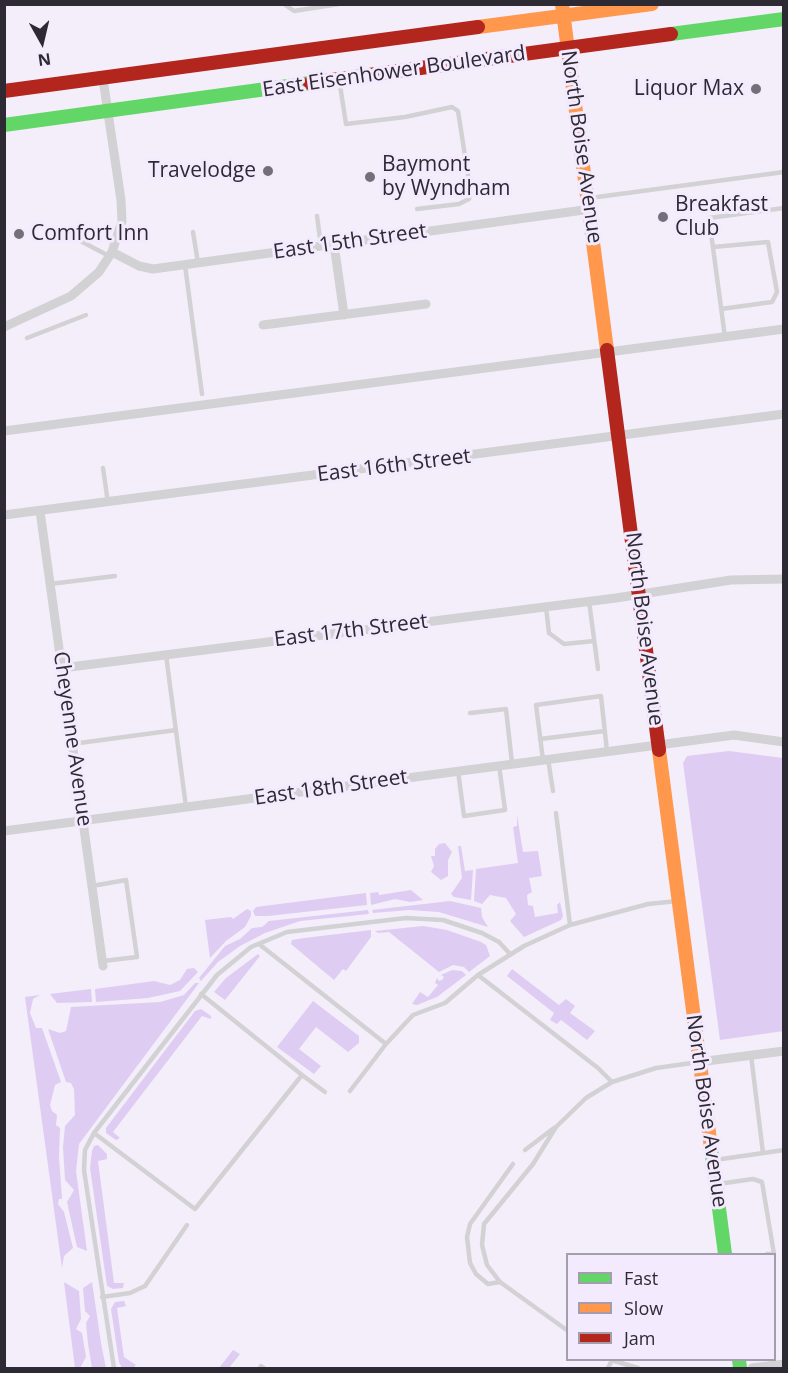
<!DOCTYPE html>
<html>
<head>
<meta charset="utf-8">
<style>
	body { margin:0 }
	#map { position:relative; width:788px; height:1373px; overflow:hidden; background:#f4eefa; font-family:"Open Sans",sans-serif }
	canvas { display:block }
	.frame { position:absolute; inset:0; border:6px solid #2e2a33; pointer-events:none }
	.legend { position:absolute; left:566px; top:1253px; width:210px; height:108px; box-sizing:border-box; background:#f3eafe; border:2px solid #a49dad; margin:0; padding:8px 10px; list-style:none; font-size:18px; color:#2e2a33 }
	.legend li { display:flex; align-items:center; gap:12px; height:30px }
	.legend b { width:30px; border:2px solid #a49dad }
	.north { position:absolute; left:12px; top:12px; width:60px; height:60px; -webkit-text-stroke:4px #f3eafe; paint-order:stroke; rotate:172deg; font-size:16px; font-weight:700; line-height:24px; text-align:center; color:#2e2a33 }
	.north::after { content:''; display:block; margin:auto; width:21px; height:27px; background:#2e2a33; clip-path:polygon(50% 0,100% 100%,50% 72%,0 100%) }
</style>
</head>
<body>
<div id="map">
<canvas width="788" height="1373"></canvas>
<div class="frame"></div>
<ul class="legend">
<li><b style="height:8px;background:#63d668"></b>Fast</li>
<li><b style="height:8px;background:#ff974d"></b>Slow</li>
<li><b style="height:8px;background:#b3261e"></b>Jam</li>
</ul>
<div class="north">N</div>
</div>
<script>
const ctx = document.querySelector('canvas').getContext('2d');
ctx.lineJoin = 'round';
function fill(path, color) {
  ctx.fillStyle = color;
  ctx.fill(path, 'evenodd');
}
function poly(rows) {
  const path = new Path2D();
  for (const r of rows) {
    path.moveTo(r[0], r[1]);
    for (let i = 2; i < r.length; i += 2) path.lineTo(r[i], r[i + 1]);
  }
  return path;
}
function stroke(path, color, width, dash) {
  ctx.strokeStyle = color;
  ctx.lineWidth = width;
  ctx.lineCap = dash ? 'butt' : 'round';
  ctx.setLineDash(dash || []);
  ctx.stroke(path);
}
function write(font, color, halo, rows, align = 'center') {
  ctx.font = font + ' "Open Sans",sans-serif';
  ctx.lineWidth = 6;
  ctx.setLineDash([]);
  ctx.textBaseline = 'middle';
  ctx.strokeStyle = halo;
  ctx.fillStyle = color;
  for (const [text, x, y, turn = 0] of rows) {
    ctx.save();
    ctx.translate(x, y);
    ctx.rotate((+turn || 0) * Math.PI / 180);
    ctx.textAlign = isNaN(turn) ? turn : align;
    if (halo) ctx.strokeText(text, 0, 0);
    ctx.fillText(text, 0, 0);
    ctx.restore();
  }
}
const green = poly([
	[729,751,783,758,784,1031,720,1040,683,763,687,756],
	[517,815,523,852,538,851,542,876,529,878,532,892,527,895,528,905,533,906,535,917,558,913,557,905,560,902,563,916,561,920,524,937,510,921,516,914,506,898,490,895,482,904,474,901,476,869,518,863,513,827,517,826],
	[445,843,452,852,448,860,448,876,441,880,431,872,434,866,431,856,435,856,435,849,439,844],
	[458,846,461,846,465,871,473,870,471,900,454,897,451,894,462,878],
	[411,890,423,900,410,902,395,899,371,905,370,893,378,892,379,895],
	[366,893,367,905,268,916,255,916,253,911,256,907],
	[450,901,481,908,482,917,488,927,439,912,409,910,373,913,372,910],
	[247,909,251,911,251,916,245,927,226,941,210,958,205,920,231,917,233,919],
	[368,910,369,914,300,921,265,933,240,946,218,962,201,981,199,978,225,946,240,939,252,928,262,927,269,921],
	[423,926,447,930,481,942,486,945,490,956,469,972,464,967,453,965,439,972,389,932,378,933,375,931],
	[371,930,371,937,346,971,343,969,334,980,291,944,292,940,304,938],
	[258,954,260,956,225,1000,214,992,226,978],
	[194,968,198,972,180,991,148,998,96,1002,95,989,154,981,170,985,180,980,187,969],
	[512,969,559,1005,566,999,575,1006,570,1013,595,1031,587,1040,561,1020,557,1024,550,1020,554,1013,507,976],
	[452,970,462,971,466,975,437,997,417,1005,412,1004,420,992,428,997,438,985,435,983,437,978,439,981,442,980,444,977,441,975],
	[195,983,199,983,79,1144,76,1171,87,1251,77,1247,67,1202,74,1190,65,1180,63,1147,65,1126,75,1115,74,1089,71,1083,66,1082,48,1029,60,1033,66,1031,71,1007,160,1002,184,995],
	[91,989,92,1002,57,1003,50,994],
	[40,995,33,999,30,1013,36,1028,42,1028,61,1082,55,1085,50,1105,52,1111,57,1115,56,1125,60,1128,59,1157,62,1199,59,1199,58,1204,64,1212,73,1248,64,1256,62,1268,25,997],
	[313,1001,359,1036,359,1043,348,1052,316,1027,299,1049,321,1066,314,1074,277,1047],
	[201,1009,211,1016,211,1019,202,1016,113,1132,120,1138,116,1140,106,1133,106,1128,195,1011],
	[98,1145,107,1154,107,1159,98,1161,114,1283,124,1283,123,1288,113,1289,107,1286,90,1168,92,1151,94,1146],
	[64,1282,79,1291,81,1319,76,1329,82,1333,86,1357,80,1368,75,1368],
	[92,1282,101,1343,106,1368,92,1368,88,1344,86,1323,90,1316,85,1311,83,1288],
	[124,1301,126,1306,117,1308,124,1357,136,1365,133,1368,122,1368,119,1362,111,1309,115,1302],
	[233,1350,240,1354,229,1368,219,1368]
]);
const lane = poly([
	[284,4,294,11,339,4],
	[340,85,346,124,405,117,452,107,458,111,471,194,469,199,459,204,417,209],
	[590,198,784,172],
	[317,216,321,246],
	[193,232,198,263],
	[73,237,109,256],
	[713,247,768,242,777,292,772,302,721,309],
	[185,265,202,394],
	[725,337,709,218,784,208],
	[27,338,86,315],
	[103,468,108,503],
	[50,584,115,576],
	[589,601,598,669],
	[546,607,549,633,564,644,594,641],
	[166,655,186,807],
	[470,713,506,709,512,763],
	[540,739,605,731],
	[72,744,176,730],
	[548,759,553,791],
	[543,760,536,705,601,696,607,751],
	[458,771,464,816,505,810,499,765],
	[556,813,570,925],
	[92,886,126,880,137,957,103,961],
	[259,944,386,1044,413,1015,445,1003,478,975,524,946,570,925,648,904,678,901],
	[478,975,598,1068,612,1082],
	[751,1055,763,1153],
	[302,1075,325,1092],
	[350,1091,386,1044],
	[94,1133,195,1209,302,1075,201,994],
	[525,1150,554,1128],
	[715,1160,784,1150],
	[718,1184,753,1179,762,1182,774,1254,767,1254],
	[500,1282,488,1284,476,1274,470,1263,467,1237,470,1224,513,1164],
	[102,1297,130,1293,145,1286,187,1225],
	[568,1331,500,1282,487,1265,482,1245,484,1224,533,1164,556,1127,586,1098,612,1082,656,1068,699,1062],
	[611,1360,638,1368],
	[114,1368,84,1170,85,1150,94,1133,217,975,251,947,287,932,406,918,443,920,482,933,499,942,510,954],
	[260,1368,261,1366,264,1368],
	[608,1368,612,1360]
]);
const street = poly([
	[334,244,344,315],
	[112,252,139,266,153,269,591,209],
	[263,325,426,304],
	[4,327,71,296,99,272,112,252,122,221,121,200,103,79],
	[4,431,784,329],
	[40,511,103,966],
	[4,515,784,414],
	[62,668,616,598,731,580,784,579],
	[4,831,734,735,784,742],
	[699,1062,784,1051],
	[752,1368,784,1364]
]);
const fast = poly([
	[671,34,784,19],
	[4,125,310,83],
	[711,1148,725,1254],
	[739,1360,740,1368]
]);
const slow = poly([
	[562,4,607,350],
	[478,27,652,4],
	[659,750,711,1148]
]);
const jam = poly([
	[310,83,671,34],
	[4,91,478,27],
	[607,350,659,750]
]);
const markers = [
	[756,89,6,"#736f79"],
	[268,171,6,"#736f79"],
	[370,177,6,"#736f79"],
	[663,217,6,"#736f79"],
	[19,234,6,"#736f79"]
];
const streetNames = [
	["East Eisenhower Boulevard",394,72,-8],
	["North Boise Avenue",581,147,82],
	["East 15th Street",350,242,-8],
	["East 16th Street",394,466,-7],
	["North Boise Avenue",644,629,83],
	["East 17th Street",351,631,-7],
	["Cheyenne Avenue",72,739,82],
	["East 18th Street",331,788,-8],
	["North Boise Avenue",706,1111,82]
];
const poiNames = [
	["Liquor Max",744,89,"right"],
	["Baymont",382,165],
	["by Wyndham",382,189],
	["Travelodge",256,171,"right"],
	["Breakfast",675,205],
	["Club",675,229],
	["Comfort Inn",31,234]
];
fill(green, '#dfccf3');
stroke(lane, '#d2d1d4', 4.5);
stroke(street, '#d2d1d4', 9);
stroke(fast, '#63d668', 14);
stroke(slow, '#ff974d', 14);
stroke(jam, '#b3261e', 14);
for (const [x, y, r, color] of markers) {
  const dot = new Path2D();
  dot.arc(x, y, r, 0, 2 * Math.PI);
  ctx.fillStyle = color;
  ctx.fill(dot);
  stroke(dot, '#f3eafe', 2);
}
write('21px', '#2e2a33', '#f3eafe', streetNames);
write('21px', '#2e2a33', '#f3eafe', poiNames, 'left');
</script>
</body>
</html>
